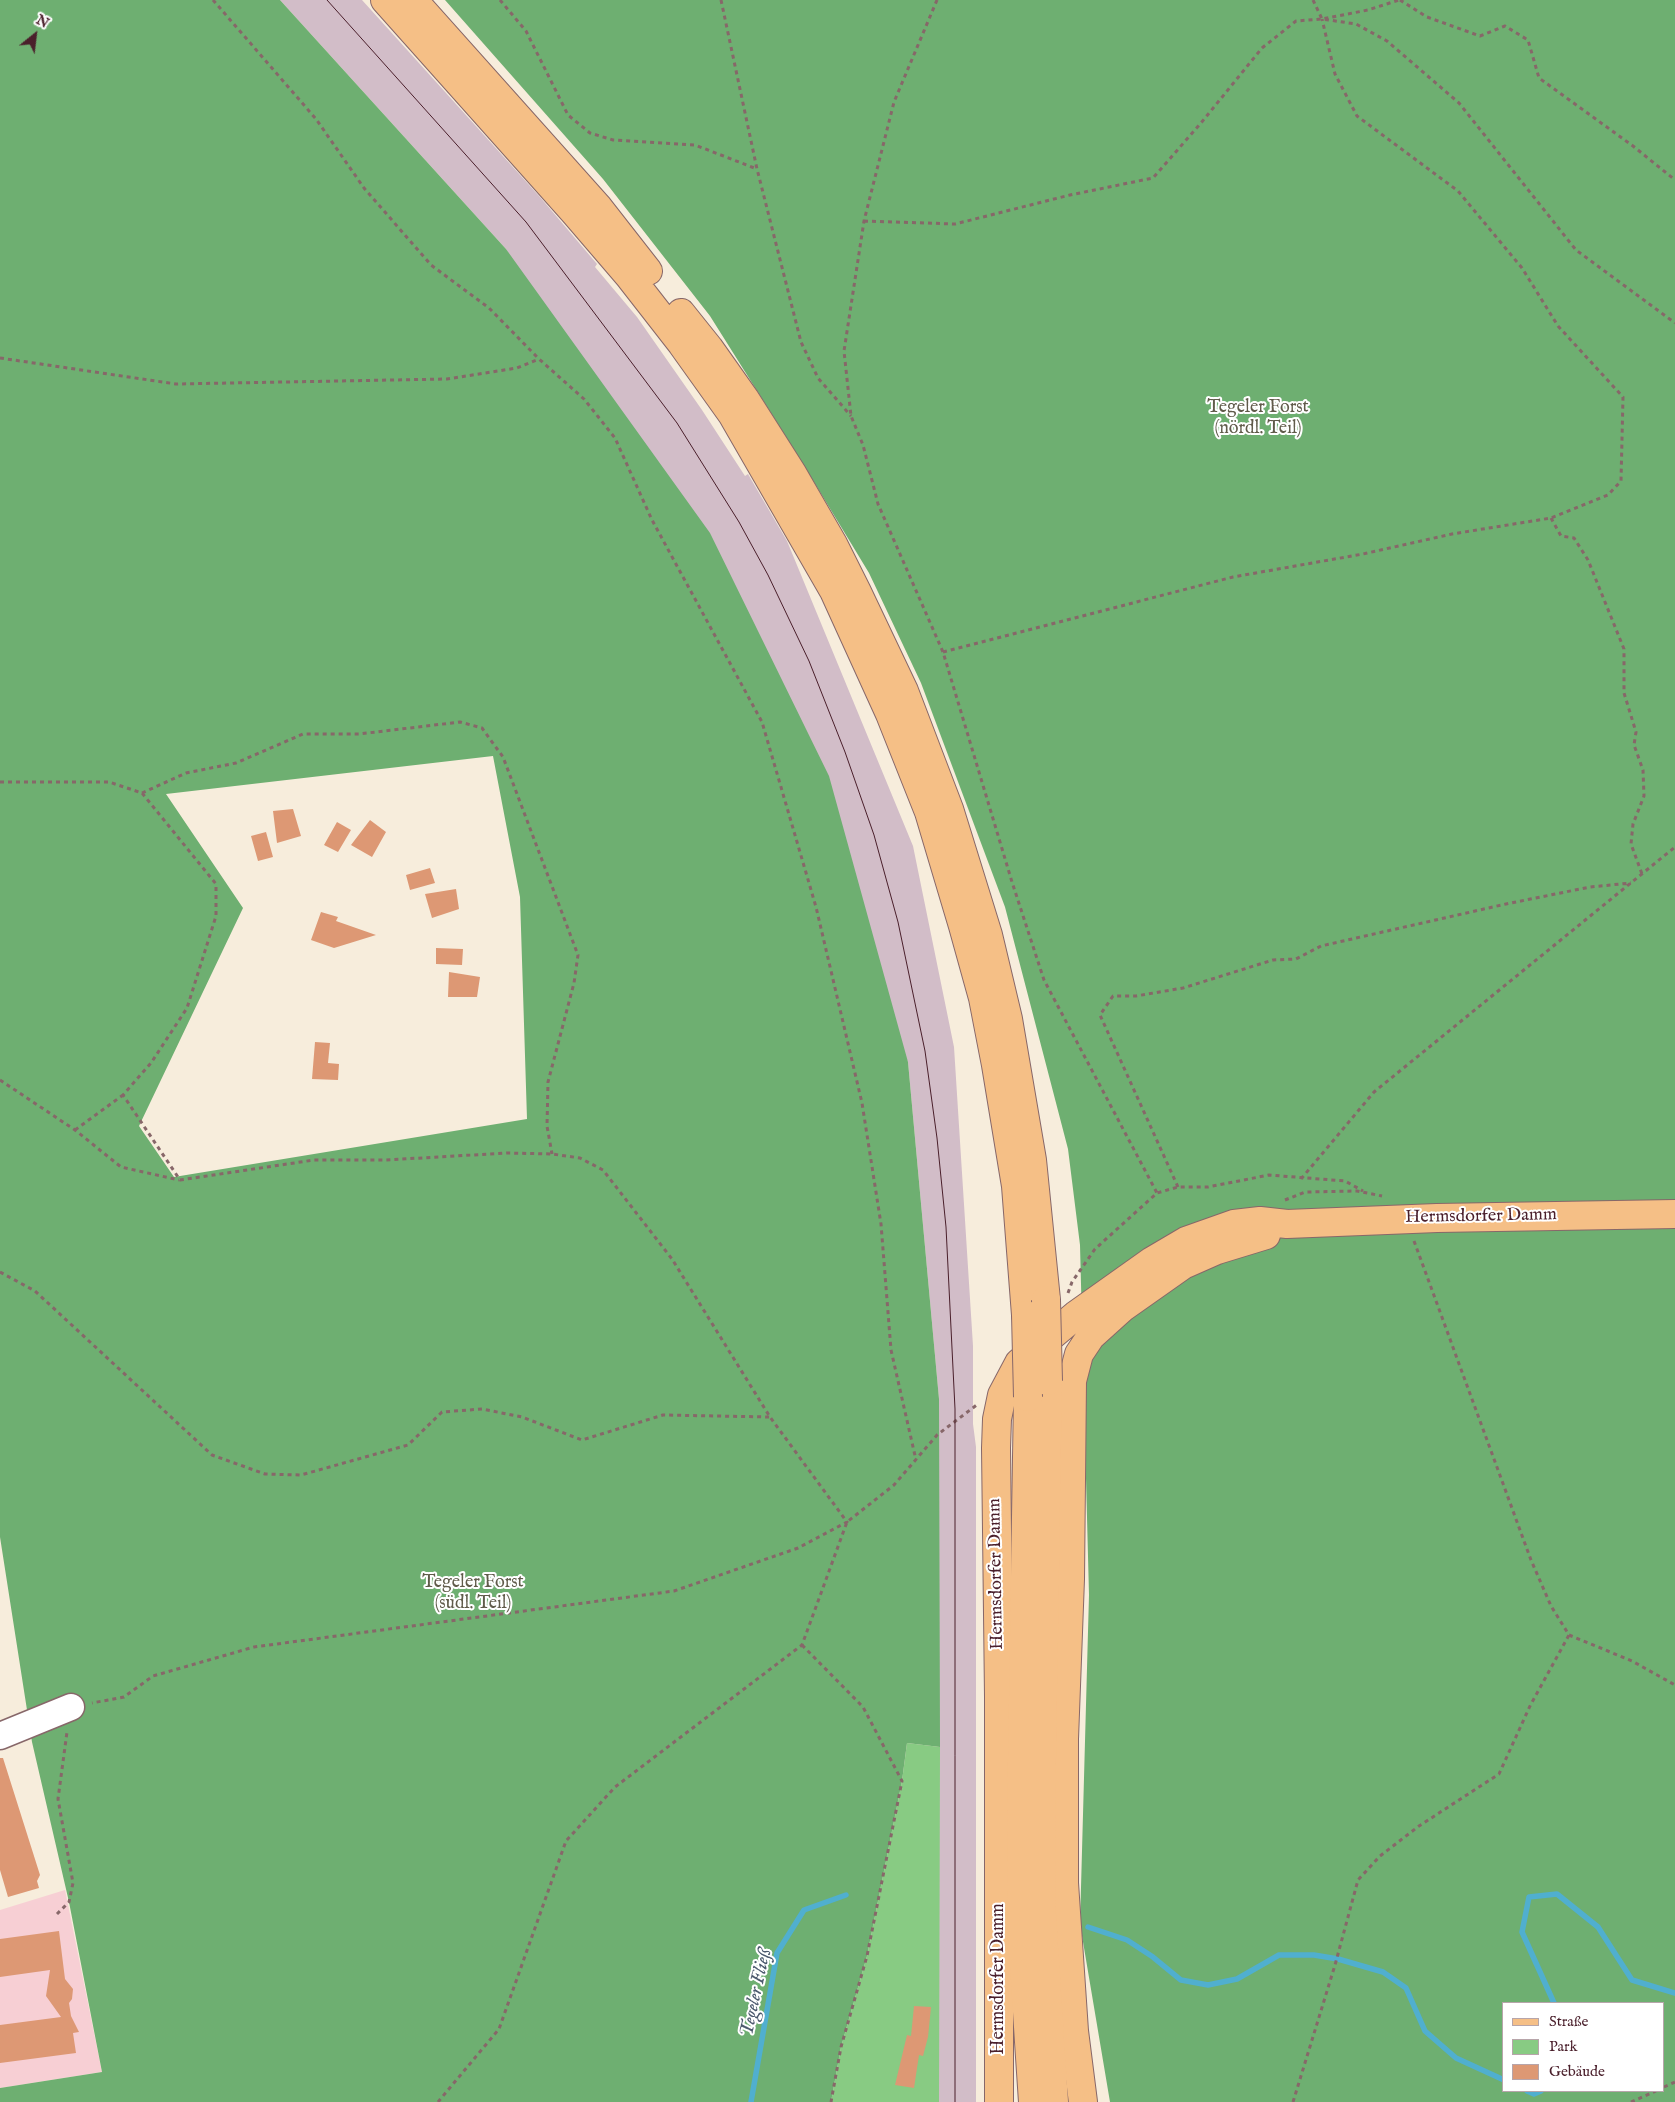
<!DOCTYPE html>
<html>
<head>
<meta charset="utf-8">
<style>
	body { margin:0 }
	#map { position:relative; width:1675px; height:2102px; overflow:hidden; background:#f7eddc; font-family:"IM FELL English",serif }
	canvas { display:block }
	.legend { position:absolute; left:1502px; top:2002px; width:162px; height:90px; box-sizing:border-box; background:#fff; border:1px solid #b7a5aa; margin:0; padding:6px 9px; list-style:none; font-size:15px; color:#4a1f2b }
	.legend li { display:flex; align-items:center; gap:10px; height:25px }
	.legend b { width:25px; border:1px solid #b7a5aa }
	.north { position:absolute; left:10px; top:10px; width:50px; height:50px; -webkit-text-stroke:4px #fff; paint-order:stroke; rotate:29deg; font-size:14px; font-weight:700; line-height:20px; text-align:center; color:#4a1f2b }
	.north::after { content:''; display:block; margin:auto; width:18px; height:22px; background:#4a1f2b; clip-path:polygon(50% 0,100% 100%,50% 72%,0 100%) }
</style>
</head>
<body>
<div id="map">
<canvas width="1675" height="2102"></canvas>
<ul class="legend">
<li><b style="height:6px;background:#f5bf86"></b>Straße</li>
<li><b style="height:14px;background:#88cb83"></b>Park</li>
<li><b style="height:14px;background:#dd9874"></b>Gebäude</li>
</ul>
<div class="north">N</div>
</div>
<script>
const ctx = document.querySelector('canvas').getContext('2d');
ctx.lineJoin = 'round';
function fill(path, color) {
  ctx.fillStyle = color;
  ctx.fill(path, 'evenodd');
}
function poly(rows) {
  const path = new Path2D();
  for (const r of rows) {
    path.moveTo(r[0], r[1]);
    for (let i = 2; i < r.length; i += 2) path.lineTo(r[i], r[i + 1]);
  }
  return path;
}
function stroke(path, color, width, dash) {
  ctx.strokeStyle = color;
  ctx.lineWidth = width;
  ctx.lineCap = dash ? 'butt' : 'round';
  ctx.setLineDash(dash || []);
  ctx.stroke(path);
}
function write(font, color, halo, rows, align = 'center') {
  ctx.font = font + ' "IM FELL English",serif';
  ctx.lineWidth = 4;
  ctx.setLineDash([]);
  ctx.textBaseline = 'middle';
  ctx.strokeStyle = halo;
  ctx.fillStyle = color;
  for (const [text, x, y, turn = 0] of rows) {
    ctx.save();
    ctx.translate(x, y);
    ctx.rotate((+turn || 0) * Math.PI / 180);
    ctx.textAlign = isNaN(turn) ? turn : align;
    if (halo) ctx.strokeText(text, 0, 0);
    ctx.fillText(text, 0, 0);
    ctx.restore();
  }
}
const built = poly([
	[65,1890,102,2072,0,2088,0,1910]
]);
const industrial = poly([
	[280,0,362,0,540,197,597,264,595,267,637,317,702,410,745,476,748,474,787,541,913,846,954,1047,973,1346,973,1424,976,1447,976,2102,939,2102,939,1399,908,1062,506,249]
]);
const green = poly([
	[907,1743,940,1747,939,2102,831,2102,841,2047,867,1956,902,1781]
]);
const forest = poly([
	[0,0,280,0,506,249,710,533,829,776,908,1062,939,1399,940,1747,907,1743,902,1781,867,1956,841,2047,831,2102,0,2102,0,2088,102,2072,69,1902,32,1742,0,1537],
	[493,756,520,897,527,1119,174,1177,139,1126,243,908,166,794],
	[445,0,1675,0,1675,2102,1110,2102,1080,1924,1089,1595,1080,1245,1068,1149,1005,907,921,683,869,573,803,464,710,316,603,179],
	[1504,2003,1664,2003,1664,2091,1504,2091]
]);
const stream = poly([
	[1088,1927,1127,1940,1153,1957,1181,1980,1208,1985,1237,1979,1279,1955,1314,1955,1338,1959,1383,1972,1406,1988,1425,2031,1456,2058,1504,2080],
	[1554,2003,1522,1932,1529,1897,1557,1894,1598,1927,1632,1980,1675,1993],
	[1527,2091,1534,2094,1541,2091],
	[751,2102,777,1953,804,1910,846,1895]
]);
const building = poly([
	[293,809,301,836,277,843,273,811],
	[370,820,386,832,372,857,351,845],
	[337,822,351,830,338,852,324,845],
	[266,832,273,857,258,861,251,836],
	[430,868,435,883,410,890,406,875],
	[456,889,459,909,432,918,425,894],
	[321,912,338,917,336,921,376,935,334,948,311,940],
	[436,948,463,949,462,965,436,964],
	[449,972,480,977,477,997,448,997],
	[315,1042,330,1043,328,1063,339,1064,338,1080,312,1079],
	[0,1758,3,1758,40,1875,37,1881,39,1888,8,1897,0,1870],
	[59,1931,65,1979,73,1989,72,1999,69,2003,71,2016,79,2032,73,2033,76,2053,0,2063,0,2025,61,2017,46,1996,50,1970,0,1977,0,1939],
	[914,2006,931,2007,928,2037,923,2056,919,2055,914,2088,895,2085,907,2035,911,2036]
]);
const path = poly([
	[213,0,316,119,364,188,431,265,489,308,539,359,584,399,615,438,652,520,762,722,816,907,862,1103,881,1224,891,1350,916,1460],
	[500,0,526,31,568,115,590,133,613,140,695,145,757,169],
	[721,0,757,169,801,342,818,378,851,416],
	[937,0,894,102,864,221,844,351,851,416,863,445,878,504,943,652,1012,882,1044,980,1157,1193],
	[1313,0,1322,19,1356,24,1387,41,1459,103,1576,250,1675,323],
	[1400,0,1427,17,1480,36,1505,26,1528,40,1539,78,1633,146,1675,180],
	[864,221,955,224,1070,195,1153,178,1201,123,1262,48,1296,21,1322,19,1368,10,1399,0],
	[0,358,176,384,447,379,517,368,539,359],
	[1551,518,1561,536,1574,538,1588,560,1624,649,1624,693,1636,732,1634,745,1643,770,1644,796,1633,824,1631,844,1642,874],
	[943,652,1233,577,1363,554,1452,534,1551,518,1608,495,1621,481,1623,397,1558,326,1522,268,1458,191,1357,116,1335,74,1322,19],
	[0,782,109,782,142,793,216,884,216,916,187,1008,151,1063,123,1095,180,1180,314,1160,386,1160,507,1153,552,1154,580,1158,603,1170,672,1259,770,1417,847,1522,798,1548,674,1591,254,1647,153,1676,124,1697,92,1703],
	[142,793,186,773,236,763,303,734,359,734,460,722,482,728,503,757,578,955,574,983,548,1082,547,1126,552,1154],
	[0,1080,75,1130,121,1167,179,1180],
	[75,1130,123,1095],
	[1301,1179,1374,1092,1675,847],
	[1178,1187,1100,1015,1113,996,1136,996,1183,988,1273,960,1296,959,1321,946,1506,904,1590,887,1631,883],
	[1285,1200,1305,1192,1357,1191,1382,1196],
	[1414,1241,1531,1560,1551,1606,1569,1635,1632,1661,1675,1685],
	[0,1272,35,1291,212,1455,265,1474,301,1475,408,1445,442,1412,482,1409,522,1417,582,1440,663,1415,770,1417],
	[1068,1293,1072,1282,1095,1249,1157,1193,1178,1187,1208,1187,1269,1175,1345,1181,1363,1191],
	[802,1645,863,1707,902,1781,867,1956,841,2047,831,2102],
	[57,1914,69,1902,73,1883,58,1799,67,1732],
	[1664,2087,1675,2082],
	[438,2102,499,2029,566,1841,615,1787,802,1645,847,1522,894,1485,937,1435,978,1404],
	[1293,2102,1335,1965,1358,1880,1380,1856,1419,1826,1499,1774,1530,1706,1569,1635],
	[1631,2102,1656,2091]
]);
const minor = poly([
	[0,1736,71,1707]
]);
const major = poly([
	[999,2102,999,1697,996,1448,997,1419,1002,1395,1019,1363,1076,1315,1152,1261,1186,1241,1234,1224,1260,1221,1287,1224,1437,1218,1675,1214],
	[1083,2102,1074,2031,1064,1883,1064,1739,1070,1579,1072,1381,1079,1354,1091,1336,1122,1308,1183,1265,1217,1250,1266,1235]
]);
const highway = poly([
	[385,0,575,213,629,276,682,344,732,414,834,591,890,714,929,812,963,926,983,998,996,1065,1016,1186,1026,1315],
	[413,0,598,207,648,271],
	[681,313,709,348,745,399,792,473,833,544,857,592,904,691,949,809,988,935,1008,1019,1032,1160,1046,1300],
	[1048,1381,1041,1820,1042,1915,1054,2102],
	[1028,1397,1021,1816,1022,1936,1033,2102]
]);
const tram = poly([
	[327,0,526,222,677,423,739,522,768,575,809,661,845,752,874,835,898,922,925,1051,937,1138,946,1227,955,1409,955,2102]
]);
const highwayBridge = poly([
	[1046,1300,1048,1381],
	[1026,1315,1028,1397]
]);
const parkNames = [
	["Tegeler Forst",1258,408],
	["(nördl. Teil)",1258,429],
	["Tegeler Forst",473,1583],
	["(südl. Teil)",473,1604]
];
const streetNames = [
	["Hermsdorfer Damm",1481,1217,-1],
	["Hermsdorfer Damm",997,1574,-91],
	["Hermsdorfer Damm",999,1979,-90]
];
const waterNames = [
	["Tegeler Fließ",757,1993,-78]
];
fill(built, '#f7cfd4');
fill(industrial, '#d2bdc8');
fill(green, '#88cb83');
fill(forest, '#6eaf71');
stroke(stream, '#50afcf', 5.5);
fill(building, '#dd9874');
stroke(minor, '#876769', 29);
stroke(major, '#876769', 30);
stroke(highway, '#876769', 30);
stroke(path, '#876769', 3, [4, 4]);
stroke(minor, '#fff', 26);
stroke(major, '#f5bf86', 28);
stroke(highway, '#f5bf86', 28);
stroke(tram, '#4a1f2b', 1);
stroke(highwayBridge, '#876769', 30, []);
stroke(highwayBridge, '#f5bf86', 28);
write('18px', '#605b4a', '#fff', parkNames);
write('18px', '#4a1f2b', '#fff', streetNames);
write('italic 19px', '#4c596d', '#fff', waterNames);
</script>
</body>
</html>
